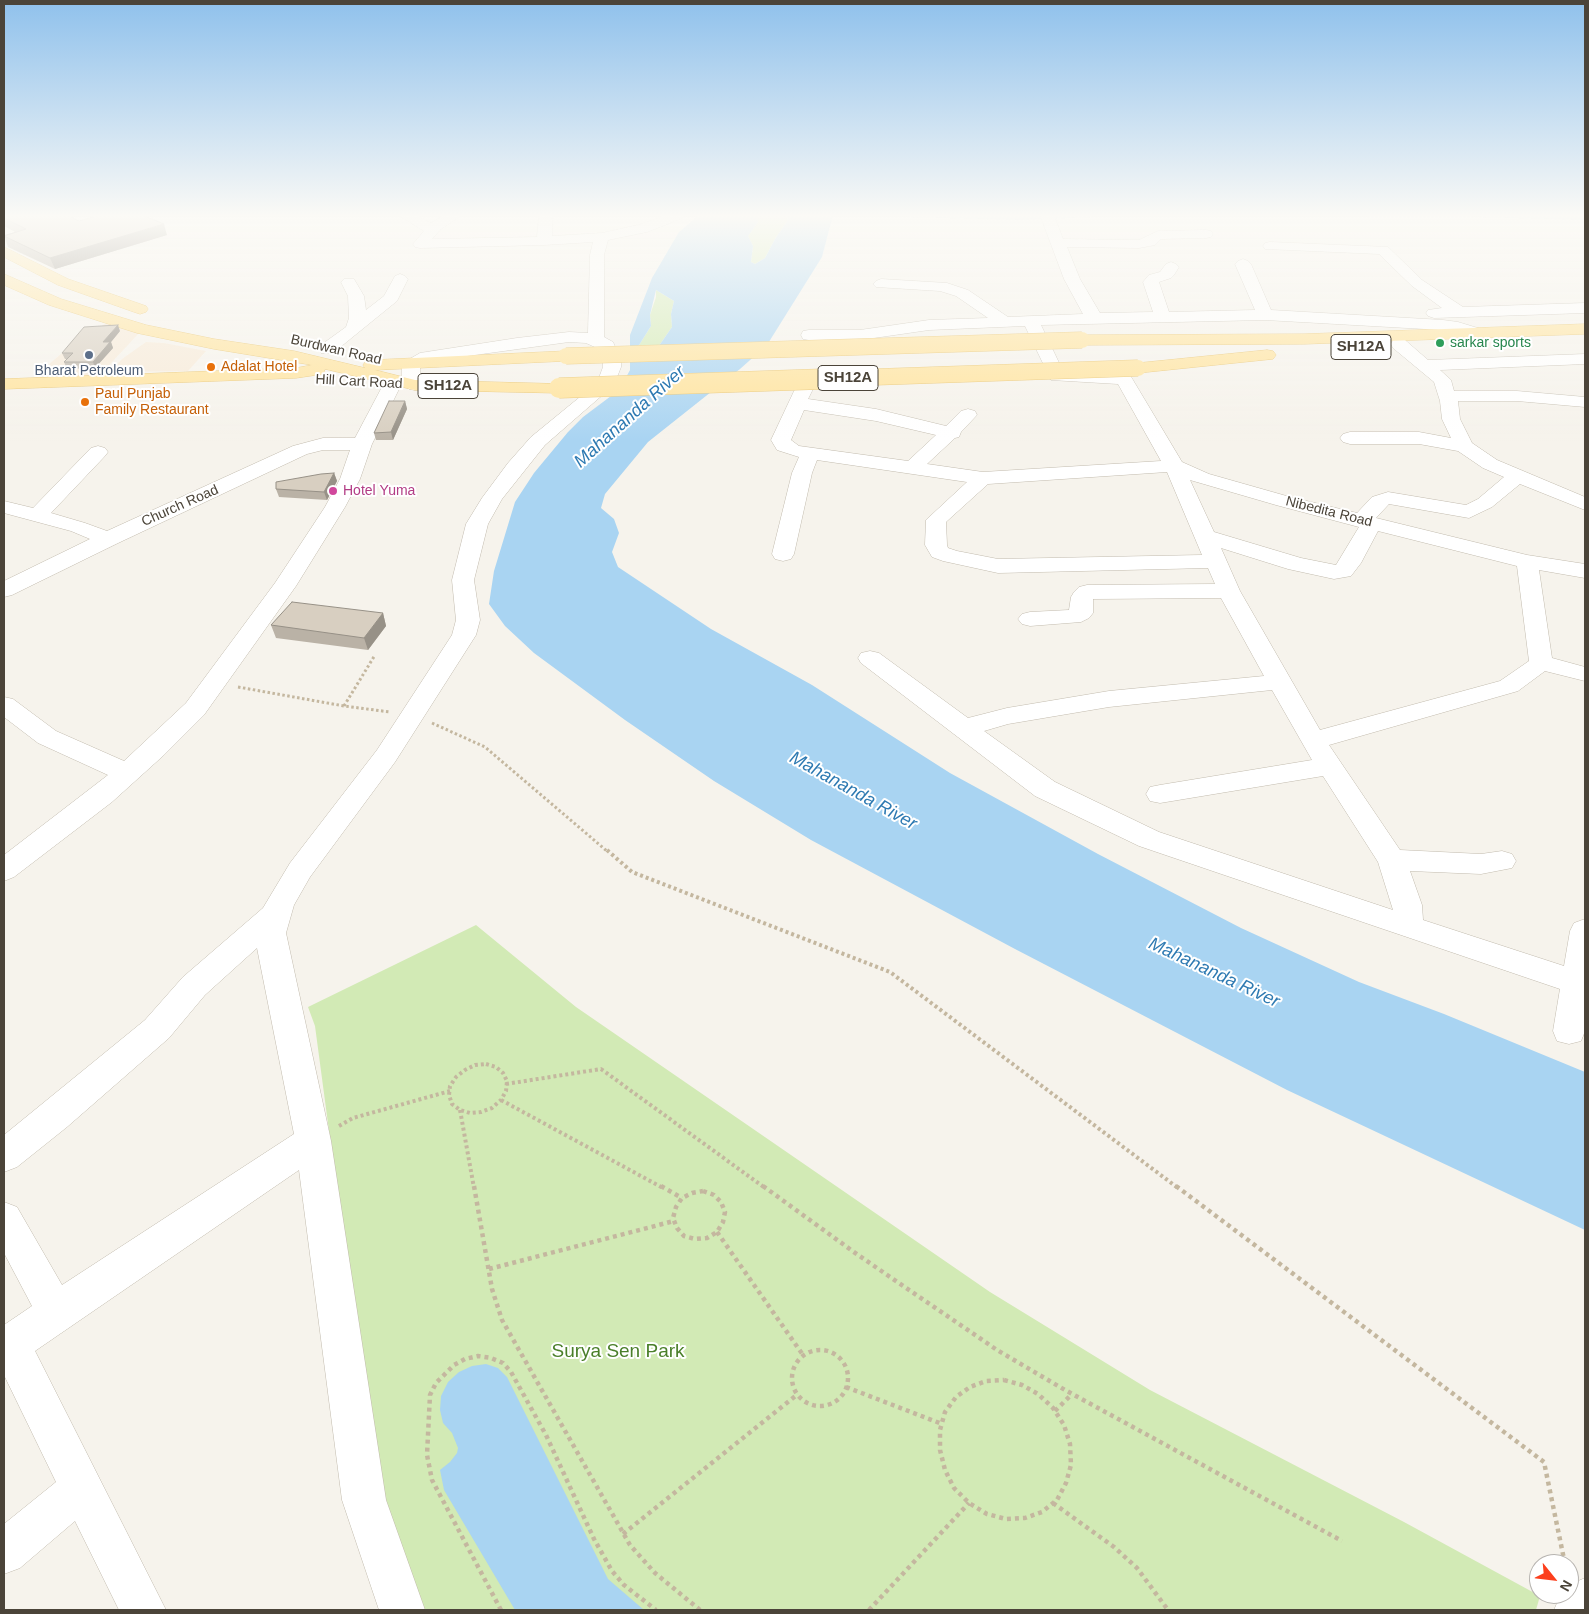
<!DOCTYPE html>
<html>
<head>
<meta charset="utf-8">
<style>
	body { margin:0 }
	#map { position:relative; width:1589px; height:1614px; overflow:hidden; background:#f6f3ec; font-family:Arial,sans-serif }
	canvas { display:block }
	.frame { position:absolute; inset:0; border:5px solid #4b4439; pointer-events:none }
	.north { position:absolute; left:1529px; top:1554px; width:50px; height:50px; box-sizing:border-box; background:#fff; border:1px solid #b7b4b0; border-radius:50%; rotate:119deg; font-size:14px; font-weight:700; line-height:20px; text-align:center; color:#4b4439 }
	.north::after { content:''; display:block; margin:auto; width:18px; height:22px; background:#fc3f1d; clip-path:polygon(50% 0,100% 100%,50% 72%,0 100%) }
</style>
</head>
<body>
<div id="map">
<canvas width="1589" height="1614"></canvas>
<div class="frame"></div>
<div class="north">N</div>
</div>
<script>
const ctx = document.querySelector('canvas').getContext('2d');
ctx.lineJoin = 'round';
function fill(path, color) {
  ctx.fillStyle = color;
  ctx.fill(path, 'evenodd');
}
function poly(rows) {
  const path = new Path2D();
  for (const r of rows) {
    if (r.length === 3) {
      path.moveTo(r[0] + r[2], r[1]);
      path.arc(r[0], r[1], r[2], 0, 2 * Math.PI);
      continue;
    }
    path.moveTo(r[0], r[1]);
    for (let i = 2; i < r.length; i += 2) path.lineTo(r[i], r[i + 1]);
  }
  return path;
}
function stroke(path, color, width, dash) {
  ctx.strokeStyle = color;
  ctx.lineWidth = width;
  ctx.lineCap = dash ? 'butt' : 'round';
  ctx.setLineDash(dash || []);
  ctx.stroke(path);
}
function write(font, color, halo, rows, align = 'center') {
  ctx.font = font + ' Arial,sans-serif';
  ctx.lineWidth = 4;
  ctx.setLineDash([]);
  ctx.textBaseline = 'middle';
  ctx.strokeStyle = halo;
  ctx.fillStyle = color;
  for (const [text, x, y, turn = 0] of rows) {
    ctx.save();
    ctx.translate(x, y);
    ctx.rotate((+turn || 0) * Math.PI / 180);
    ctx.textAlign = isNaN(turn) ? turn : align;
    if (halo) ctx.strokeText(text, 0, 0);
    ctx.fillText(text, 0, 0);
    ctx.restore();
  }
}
const commercial = poly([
	[109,322,141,331,99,376,32,379,84,334],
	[146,342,164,343,206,351,188,371,109,372,122,359]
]);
const green = poly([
	[758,215,789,215,786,223,775,239,765,258,755,264,751,262,753,246,748,236,758,222],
	[656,290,674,301,671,314,672,327,656,350,636,350,651,326,650,315,656,297],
	[476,925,576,1007,990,1292,1150,1390,1404,1522,1540,1596,1536,1610,422,1610,378,1498,315,1026,308,1007]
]);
const water = poly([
	[699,215,758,215,758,222,748,236,753,246,751,262,755,264,765,258,775,239,786,223,789,215,833,215,822,257,767,345,740,369,648,442,605,494,601,508,614,519,619,533,612,552,618,567,711,629,812,685,950,773,1098,854,1241,928,1359,982,1444,1014,1585,1072,1585,1230,1287,1090,1015,949,811,840,714,781,625,720,534,653,505,626,489,604,494,571,515,502,534,473,568,432,583,417,619,390,630,370,630,335,652,278,679,232],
	[656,290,674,301,671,314,672,327,656,350,636,350,651,326,650,315],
	[486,1364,498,1368,507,1377,608,1579,644,1610,515,1610,444,1490,440,1470,450,1462,457,1453,458,1448,452,1433,443,1423,440,1410,441,1396,448,1382,459,1372,472,1366]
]);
const stream = poly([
	[911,215,1020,218,1091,215],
	[1369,215,1471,215],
	[1481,215,1585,218]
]);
const pathFar2 = poly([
	[238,687,344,706,390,712],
	[344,706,375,655],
	[432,723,485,747,608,852]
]);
const pathFar1 = poly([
	[607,850,632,872,890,972,1178,1188],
	[486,1064,496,1067,503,1073,507,1081,506,1091,501,1100,492,1108,481,1112,470,1113,460,1110,452,1104,449,1095,450,1086,456,1077,465,1070,475,1065,486,1064],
	[506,1084,601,1069,765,1188],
	[501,1100,663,1188],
	[460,1110,474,1188],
	[339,1126,353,1118,450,1091]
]);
const path = poly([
	[474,1186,492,1289,502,1320,630,1545,655,1573,700,1610],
	[661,1186,682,1198],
	[763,1186,858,1255,997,1350,1065,1390,1342,1541],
	[1176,1186,1544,1462,1565,1564],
	[703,1191,714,1195,721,1202,725,1212,723,1222,717,1232,707,1238,695,1239,684,1236,677,1228,673,1218,676,1207,682,1198,692,1193,703,1191],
	[717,1232,803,1355],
	[489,1269,674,1221],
	[820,1378,28],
	[1004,1380,1022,1385,1038,1394,1053,1408,1064,1425,1070,1444,1071,1465,1066,1483,1057,1500,1042,1512,1025,1518,1006,1519,987,1514,969,1503,954,1488,945,1470,940,1450,940,1430,945,1412,956,1397,970,1387,986,1381,1004,1380],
	[846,1387,942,1424],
	[1055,1411,1072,1394],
	[1053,1503,1114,1547,1137,1568,1168,1610],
	[623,1534,798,1394],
	[501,1610,432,1480,427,1455,430,1395,436,1383,454,1365,465,1359,478,1356,491,1358,503,1363,511,1372,546,1435,594,1539,612,1571,624,1585,656,1610],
	[869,1610,969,1503]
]);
const minor = poly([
	[398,215,415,215,431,223,444,215,460,215,458,218,441,229,432,239,537,237,539,215,553,215,552,236,602,233,638,225,666,215,685,215,683,218,647,232,608,240,604,255,604,337,613,342,621,360,621,367,614,385,545,445,502,499,488,524,474,580,480,620,476,635,395,762,310,877,294,905,286,933,331,1141,386,1500,425,1610,379,1610,342,1500,299,1170,35,1351,166,1610,119,1610,75,1521,20,1568,4,1574,4,1524,56,1482,4,1375,4,1325,32,1306,4,1253,4,1202,17,1207,62,1285,294,1134,257,948,205,995,169,1038,67,1127,17,1167,4,1172,4,1135,145,1020,183,977,263,908,290,863,377,750,452,635,456,620,452,580,466,524,482,498,508,463,531,437,597,383,603,367,603,360,599,349,586,343,569,342,431,361,420,368,420,379,424,385,421,389,415,390,409,389,402,379,402,368,408,360,420,353,517,338,569,332,588,333,590,255,593,242,544,245,420,248,415,247,413,244,424,231,398,215],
	[1040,215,1054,215,1063,239,1139,240,1158,231,1206,230,1211,231,1213,234,1211,237,1206,238,1161,239,1155,245,1139,248,1067,247,1080,279,1100,313,1153,312,1143,282,1149,275,1160,272,1166,264,1171,262,1176,264,1179,267,1174,275,1171,278,1159,282,1169,312,1255,310,1235,264,1238,261,1243,259,1248,261,1251,264,1271,310,1443,320,1458,322,1481,329,1483,333,1481,337,1475,338,1443,330,1265,320,1041,325,1063,371,1130,375,1182,462,1209,474,1290,497,1357,513,1372,497,1388,492,1466,505,1478,499,1504,477,1483,468,1458,451,1419,444,1350,444,1343,442,1340,438,1343,434,1350,432,1419,432,1451,438,1442,419,1440,401,1434,382,1393,348,1391,344,1393,340,1405,340,1428,360,1585,354,1585,364,1440,370,1451,380,1454,391,1517,391,1585,397,1585,407,1517,401,1458,401,1460,419,1472,443,1497,460,1585,497,1585,510,1520,484,1492,507,1469,518,1389,504,1376,518,1527,555,1585,564,1585,578,1539,570,1552,658,1585,667,1585,681,1545,671,1518,691,1329,745,1400,850,1481,854,1502,851,1512,854,1516,861,1512,868,1481,874,1410,871,1422,905,1423,920,1564,966,1570,931,1574,923,1585,919,1585,1031,1581,1041,1569,1044,1557,1041,1553,1031,1560,989,1139,846,1035,796,861,663,858,658,861,653,870,651,879,653,968,718,1007,708,1109,691,1264,676,1221,598,1093,599,1093,613,1089,618,1081,622,1030,626,1022,624,1018,619,1022,614,1030,612,1069,610,1071,597,1074,592,1079,587,1087,585,1215,584,1208,568,998,573,943,561,932,557,925,545,926,520,967,482,817,460,812,473,794,554,791,559,783,561,775,559,772,554,792,473,799,457,777,450,771,440,795,389,798,385,804,384,810,385,813,389,808,399,876,409,946,426,961,411,968,409,975,411,977,415,961,432,959,437,955,438,927,464,983,472,1161,461,1118,384,1051,380,1025,326,929,330,860,340,809,340,803,339,801,335,803,331,809,330,860,330,929,320,988,318,956,296,940,291,876,287,873,284,876,281,881,279,947,283,968,290,1008,317,1083,314,1064,279,1040,215],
	[804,410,876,421,936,435,908,461,799,446,791,440,804,410],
	[1167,472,1202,555,998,559,957,551,948,548,947,545,946,522,988,484,1167,472],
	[1190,480,1276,505,1359,527,1336,565,1301,558,1214,532,1190,480],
	[1378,531,1517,566,1529,661,1500,681,1320,730,1240,591,1221,548,1288,569,1334,579,1351,576,1361,563,1378,531],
	[1272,690,1312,760,1160,785,1150,787,1146,794,1150,801,1160,803,1323,776,1378,862,1393,910,1159,832,1055,782,984,731,1008,724,1109,707,1272,690],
	[1270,242,1388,247,1422,280,1463,307,1585,303,1585,313,1434,318,1428,316,1426,313,1428,310,1442,308,1412,286,1379,254,1265,249,1263,246,1265,243,1270,242],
	[400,274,405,276,408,279,397,301,333,353,321,353,319,349,321,345,346,327,349,318,348,296,341,282,344,279,354,279,364,296,366,310,384,296,395,276,400,274],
	[392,380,398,381,401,385,372,444,360,479,345,507,296,586,204,715,164,755,112,802,14,877,4,881,4,855,108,775,38,743,4,717,4,697,13,699,56,731,124,761,186,703,275,583,325,507,340,479,350,450,323,450,307,454,116,544,12,595,4,597,4,581,90,539,71,531,4,513,4,501,33,508,91,448,98,446,105,448,108,452,105,456,51,513,85,523,107,531,293,446,323,438,355,438,383,385,386,381,392,380],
	[1585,1578,1585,1610,1554,1610,1561,1594,1569,1594,1569,1585,1585,1578]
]);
const major = poly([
	[4,247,68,279,146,306,148,309,146,312,140,314,134,312,58,285,4,257,4,247],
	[4,274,61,299,146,325,214,339,294,351,365,368,363,365,366,361,372,360,566,351,572,352,575,356,572,360,566,361,375,370,415,380,565,384,568,388,565,392,559,393,415,390,325,369,323,374,296,378,4,389,4,379,296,368,312,365,214,349,137,333,49,305,4,285,4,274],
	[1585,324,1585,334,1304,344,1082,345,1076,344,1074,340,1076,336,1082,335,1304,334,1585,324],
	[1267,350,1273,351,1276,355,1273,359,1138,373,1132,372,1129,368,1132,364,1138,363,1267,350]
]);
const majorBridgeFar1 = poly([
	[566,356,1082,340],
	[817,379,1138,368]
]);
const majorBridge = poly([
	[559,388,853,378]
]);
const wall = poly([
	[4,215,79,221,167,235,55,269,8,247,4,235,15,232,4,226],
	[120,331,111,342,113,348,95,368,67,369,64,362,67,359,65,359,62,353],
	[405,401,407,409,393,440,376,440,374,433],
	[334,473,337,481,327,500,279,497,276,489],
	[383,613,386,626,368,650,276,638,271,625]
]);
const shadedWall = poly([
	[164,224,167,235,55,269,50,258],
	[118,325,120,331,111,342,113,348,95,368,93,362,103,342],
	[405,401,407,409,393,440,391,432],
	[334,473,337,481,327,500,324,492],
	[383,613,386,626,368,650,364,638]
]);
const building = poly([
	[4,215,67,215,79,221,100,215,142,215,164,224,50,258,4,236,26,229,4,218,4,215],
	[118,325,103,342,110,342,93,362,64,362,73,353,62,353,84,327,118,325],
	[389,401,405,401,391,432,374,433,389,401],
	[334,473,324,492,276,489,276,482,321,474,334,473],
	[292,602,383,613,364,638,271,625,292,602]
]);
const markers = [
	[1440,343,5,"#2e9e5b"],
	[89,355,5,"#5c6f8a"],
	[211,367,5,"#e8710a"],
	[85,402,5,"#e8710a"],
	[333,491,5,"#d1479c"]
];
const farLeisurenames = [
	["sarkar sports",1450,343]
];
const farStreetnames = [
	["Burdwan Road",336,350,13],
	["Hill Cart Road",359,382,3],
	["Church Road",180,506,-24],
	["Nibedita Road",1329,512,14]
];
const farFoodnames = [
	["Adalat Hotel",221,367],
	["Paul Punjab",95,394],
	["Family Restaurant",95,410]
];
const farServicenames = [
	["Bharat Petroleum",89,371]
];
const farHotelnames = [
	["Hotel Yuma",343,491]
];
const shields = [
	[1361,347,60],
	[848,378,60],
	[448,386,60]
];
const shieldNames = [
	["SH12A",1361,347],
	["SH12A",848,378],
	["SH12A",448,386]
];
const waterNames = [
	["Mahananda River",630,417,-42],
	["Mahananda River",853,791,29],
	["Mahananda River",1214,973,25]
];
const nearParknames = [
	["Surya Sen Park",618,1352]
];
fill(commercial, '#f7ead8');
fill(green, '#d2eab5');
fill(water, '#a9d4f2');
stroke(stream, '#a9d4f2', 4);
stroke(minor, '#c2bbae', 1);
stroke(major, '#e6c16a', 1);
stroke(pathFar2, '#c4b79f', 3, [2.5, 2.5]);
stroke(pathFar1, '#c4b79f', 4, [3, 3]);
stroke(path, '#c4b79f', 4.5, [4, 4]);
fill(minor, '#fff');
fill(major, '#ffe39c');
stroke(majorBridgeFar1, '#e6c16a', 17, []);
stroke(majorBridge, '#e6c16a', 21, []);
stroke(majorBridgeFar1, '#ffe39c', 16);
stroke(majorBridge, '#ffe39c', 20);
fill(wall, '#bab2a6');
fill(shadedWall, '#979187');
fill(building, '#d8cfc1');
stroke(building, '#979187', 1);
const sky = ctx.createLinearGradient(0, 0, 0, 441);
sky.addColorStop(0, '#8fc1ec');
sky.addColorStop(0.49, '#fbfaf6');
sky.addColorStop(1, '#fbfaf600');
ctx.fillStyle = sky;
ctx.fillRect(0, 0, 1589, 441);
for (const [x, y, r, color] of markers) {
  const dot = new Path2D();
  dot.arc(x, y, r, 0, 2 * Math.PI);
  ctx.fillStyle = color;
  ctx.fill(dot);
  stroke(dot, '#fff', 2);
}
write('14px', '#27864d', '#fff', farLeisurenames, 'left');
write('14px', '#4b4439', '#fff', farStreetnames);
write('14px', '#c56008', '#fff', farFoodnames, 'left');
write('14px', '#4e5e75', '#fff', farServicenames);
write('14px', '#b23c85', '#fff', farHotelnames, 'left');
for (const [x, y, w] of shields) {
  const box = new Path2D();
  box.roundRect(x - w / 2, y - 12.5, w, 25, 4);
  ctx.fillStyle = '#fff';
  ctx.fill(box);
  stroke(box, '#4b4439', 1);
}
write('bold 15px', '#4b4439', null, shieldNames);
write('italic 18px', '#2e7ab2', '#fff', waterNames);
write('19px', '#4a7f2a', '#fff', nearParknames);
</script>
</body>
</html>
